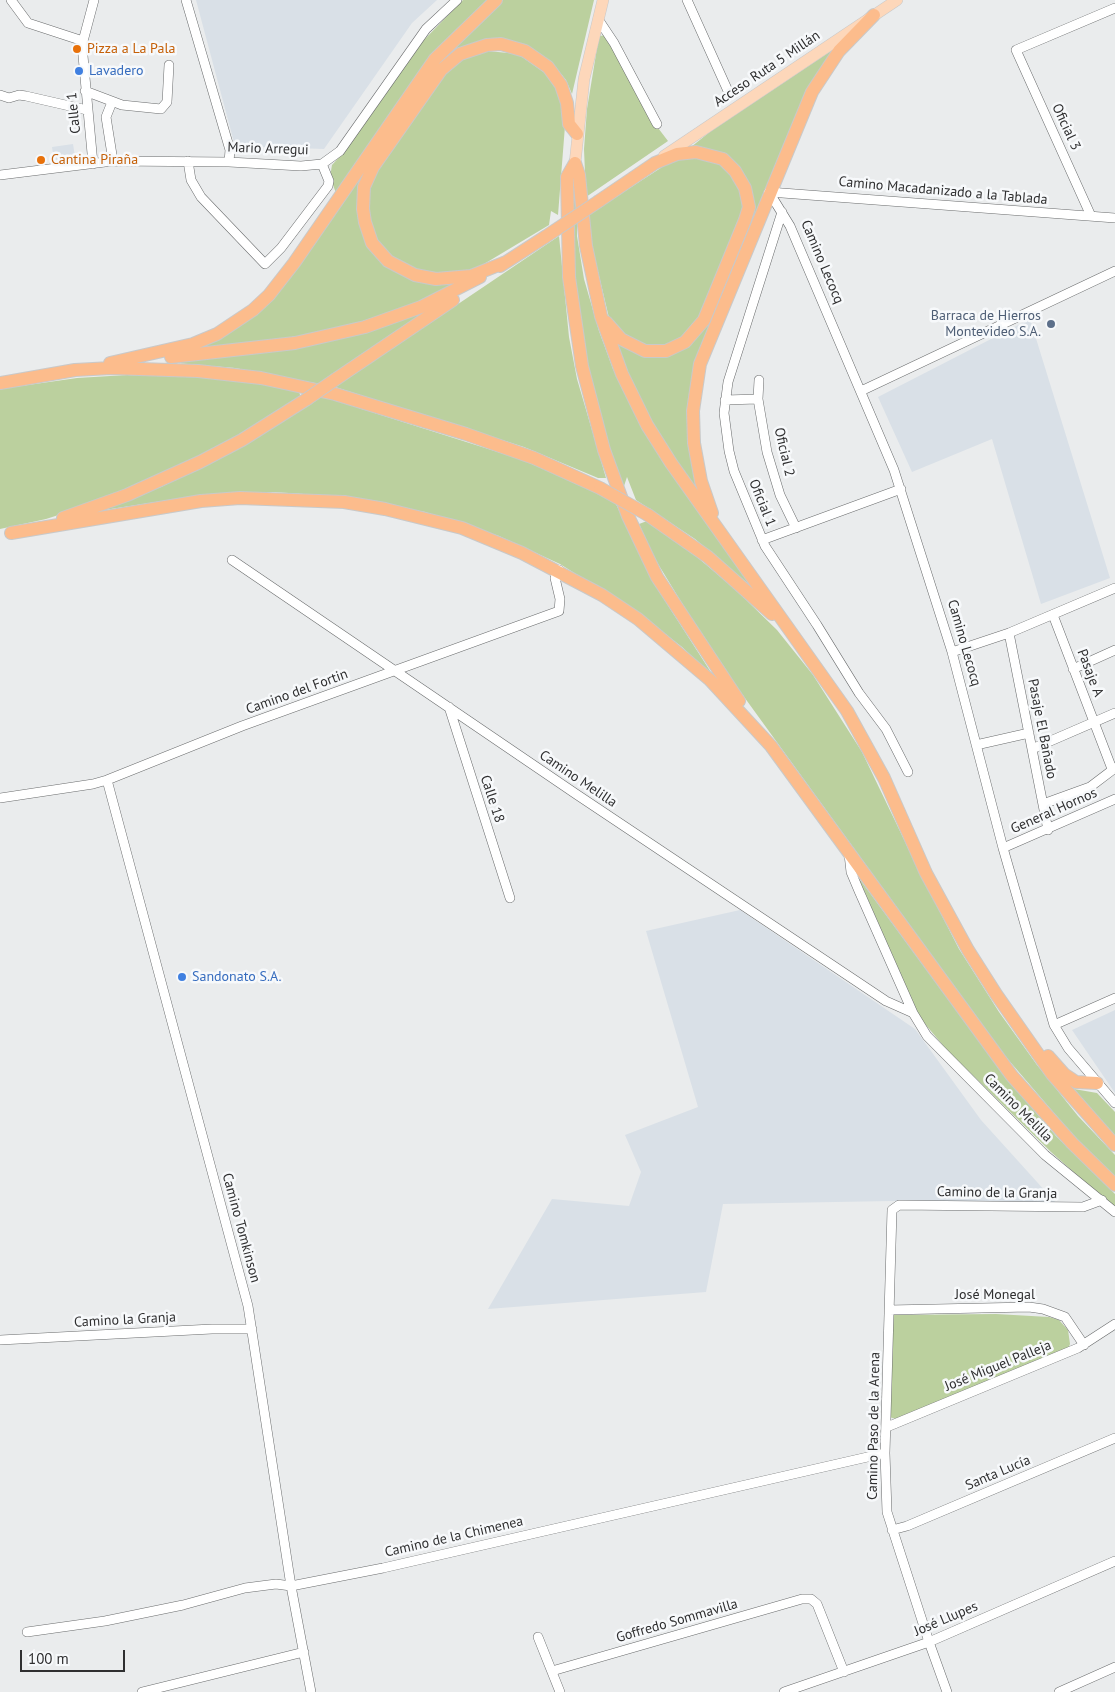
<!DOCTYPE html>
<html>
<head>
<meta charset="utf-8">
<style>
	body { margin:0 }
	#map { position:relative; width:1115px; height:1692px; overflow:hidden; background:#eaeced; font-family:"PT Sans",sans-serif }
	canvas { display:block }
	.scale { position:absolute; left:20px; top:1650px; width:105px; height:22px; box-sizing:border-box; border:2px solid #2f2f30; border-top:0; padding-left:6px; font-size:15px; line-height:18px; white-space:nowrap; color:#2f2f30; -webkit-text-stroke:4px #f7f9fb; paint-order:stroke }
</style>
</head>
<body>
<div id="map">
<canvas width="1115" height="1692"></canvas>
<div class="scale">100 m</div>
</div>
<script>
const ctx = document.querySelector('canvas').getContext('2d');
ctx.lineJoin = 'round';
function fill(path, color) {
  ctx.fillStyle = color;
  ctx.fill(path, 'evenodd');
}
function poly(rows) {
  const path = new Path2D();
  for (const r of rows) {
    path.moveTo(r[0], r[1]);
    for (let i = 2; i < r.length; i += 2) path.lineTo(r[i], r[i + 1]);
  }
  return path;
}
function stroke(path, color, width, dash) {
  ctx.strokeStyle = color;
  ctx.lineWidth = width;
  ctx.lineCap = dash ? 'butt' : 'round';
  ctx.setLineDash(dash || []);
  ctx.stroke(path);
}
function write(font, color, halo, rows, align = 'center') {
  ctx.font = font + ' "PT Sans",sans-serif';
  ctx.lineWidth = 5;
  ctx.setLineDash([]);
  ctx.textBaseline = 'middle';
  ctx.strokeStyle = halo;
  ctx.fillStyle = color;
  for (const [text, x, y, turn = 0] of rows) {
    ctx.save();
    ctx.translate(x, y);
    ctx.rotate((+turn || 0) * Math.PI / 180);
    ctx.textAlign = isNaN(turn) ? turn : align;
    if (halo) ctx.strokeText(text, 0, 0);
    ctx.fillText(text, 0, 0);
    ctx.restore();
  }
}
const built = poly([
	[196,0,437,0,412,23,324,149,235,146],
	[73,144,75,157,54,160,52,147],
	[1030,319,1110,578,1041,604,992,439,912,472,878,397],
	[740,910,915,1029,981,1120,1056,1203,892,1201,723,1204,706,1292,488,1309,552,1199,629,1206,641,1172,625,1135,698,1107,646,931],
	[1115,1010,1115,1093,1072,1030]
]);
const green = poly([
	[463,0,490,0,336,193,330,177,332,165,345,151,419,45],
	[503,0,594,0,572,94,566,80,557,69,538,54,465,47,361,187,378,257,459,284,409,307,328,332,189,351,243,321,442,57],
	[607,35,655,124,668,141,586,197,584,149,587,109,599,36],
	[837,47,759,205,698,353,689,395,688,431,699,496,676,464,635,393,613,338,623,346,686,346,751,206,718,152,691,147,711,131],
	[488,51,518,54,552,78,566,113,558,215,551,211,549,225,479,267,453,275,422,273,390,257,376,239,366,202,375,172,444,74,462,59],
	[686,155,717,160,738,180,744,211,698,324,675,346,639,347,610,322,585,217,673,160],
	[573,180,577,187,577,236,584,279,599,331,613,369,641,426,663,462,752,587,695,539,636,500,627,477,624,486,621,482,605,436,583,345,574,270],
	[559,236,569,337,577,379,606,478,598,478,524,447,335,387],
	[461,289,320,384,235,368,164,362,283,347],
	[127,375,208,377,247,382,299,391,301,399,225,445,99,502,46,519,0,529,0,389,77,378],
	[321,396,520,459,584,486,616,504,651,579,714,677,682,647,641,615,560,564,499,536,425,512,349,497,273,492,188,497,98,511,161,487,209,464],
	[647,521,697,557,736,590,777,630,813,675,862,752,921,875,959,949,999,1012,1037,1065,1078,1116,1115,1155,1115,1177,1072,1134,1000,1050,713,654,655,559,639,524],
	[858,877,1008,1080,1056,1136,1115,1194,1115,1209,1051,1152,946,1049,920,1018],
	[1074,1089,1097,1093,1115,1112,1115,1136],
	[996,1314,1049,1317,1059,1320,1068,1330,1070,1344,1068,1349,896,1419,889,1417,893,1315]
]);
const minor = poly([
	[11,0,28,23,83,41],
	[186,0,230,150,229,162],
	[687,0,728,91],
	[598,19,614,43,657,124],
	[85,91,122,105,161,109,167,102,169,65],
	[0,95,9,98,19,95,26,96,87,110],
	[112,102,106,117,113,161],
	[188,161,191,180,201,197,265,264,281,248,328,186,329,181,322,164],
	[93,164,82,45,94,0],
	[0,175,113,161,229,162,301,166,322,164,340,151,426,29,457,0],
	[769,192,790,226,894,470,952,652,1003,848,1054,1025,1068,1048,1115,1103],
	[769,192,1115,218],
	[782,212,728,382,724,413,729,451,734,471,765,546,817,625,859,693,886,729,908,772],
	[1091,216,1016,50,1115,8],
	[759,380,758,399,767,452,780,495,796,528],
	[861,391,1115,271],
	[725,400,758,399],
	[762,540,901,489],
	[232,560,576,794,886,1001,913,1013],
	[1053,615,1112,769],
	[1009,633,1048,830],
	[952,652,1009,633,1115,588],
	[1073,669,1115,650],
	[449,707,510,898],
	[976,745,1029,733],
	[1032,749,1115,713],
	[107,780,248,1306,291,1586,311,1692],
	[0,798,93,784,107,780,242,726,559,611,560,599,555,578,559,570],
	[1043,804,1090,787,1115,768],
	[1003,848,1115,799],
	[849,854,851,872,859,891,913,1013,927,1036,1045,1155,1115,1212],
	[1054,1025,1115,998],
	[889,1310,1029,1307,1043,1309,1065,1317,1084,1345],
	[0,1340,212,1329,252,1329],
	[887,1427,1078,1348,1115,1324],
	[892,1530,907,1526,1115,1438],
	[27,1632,105,1621,183,1605,245,1588,276,1584,291,1586,383,1568,885,1453],
	[538,1637,560,1692],
	[552,1671,802,1599,811,1599,817,1604,844,1672],
	[142,1692,304,1652],
	[784,1692,929,1642,1115,1561],
	[947,1692,929,1642,887,1512,885,1453,892,1210,899,1205,1083,1207,1102,1200],
	[1059,1692,1115,1667]
]);
const major = poly([
	[664,156,897,0],
	[575,163,584,79,603,0]
]);
const highway = poly([
	[575,163,579,175,586,246,601,316,622,374,647,425,671,463,847,711,884,778,926,873,968,950,996,994,1052,1074,1115,1145],
	[575,163,567,177,569,277,582,366,604,450,628,516,657,577,739,701],
	[599,201,655,163,677,154,696,152,723,159,735,171,745,188,749,207,745,220,704,320,685,342,666,351,645,351,621,339,606,322],
	[506,262,471,276,436,279,415,275,388,261,372,243,365,222,363,209,364,187,373,167,441,70,460,54,487,45,501,44,525,51,548,67,561,85,567,103,569,124,577,134],
	[500,266,545,237],
	[171,357,295,343,365,327,421,307,480,277],
	[110,363,193,344,217,334,253,310,269,295,294,263,435,59,496,0],
	[336,379,453,300],
	[0,383,75,370,111,368,198,371,261,378,335,394,466,434,534,458,600,488],
	[712,513,701,481,694,443,693,411,700,364,812,92,839,51,874,15],
	[648,515,708,557,772,614],
	[63,518,127,495,200,462,242,440,307,399],
	[11,533,201,501,240,498,344,502,385,509,462,528,522,553,602,595,638,619,710,680,771,746,1012,1076,1072,1143,1115,1185],
	[1048,1056,1064,1074,1076,1082,1097,1083]
]);
const highwayBridge = poly([
	[545,237,599,201],
	[307,399,336,379],
	[600,488,648,515]
]);
const markers = [
	[77,49,5,"#e8710a"],
	[79,71,5,"#3f7fe0"],
	[41,160,5,"#e8710a"],
	[1051,324,5,"#5c6f8a"],
	[182,977,5,"#3f7fe0"]
];
const foodNames = [
	["Pizza a La Pala",87,49],
	["Cantina Piraña",51,160]
];
const streetNames = [
	["Acceso Ruta 5 Millán",767,69,-34],
	["Calle 1",74,113,-96],
	["Oficial 3",1066,127,65],
	["Mario Arregui",268,149,2],
	["Camino Macadanizado a la Tablada",943,191,5],
	["Camino Lecocq",822,262,67],
	["Oficial 2",784,452,77],
	["Oficial 1",762,503,68],
	["Camino Lecocq",964,643,74],
	["Pasaje A",1090,673,69],
	["Camino del Fortin",297,692,-20],
	["Pasaje El Bañado",1042,729,79],
	["Camino Melilla",578,779,34],
	["Calle 18",492,799,72],
	["General Hornos",1054,811,-24],
	["Camino Melilla",1018,1108,45],
	["Camino de la Granja",997,1193,1],
	["Camino Tomkinson",241,1228,75],
	["José Monegal",995,1295],
	["Camino la Granja",125,1320,-3],
	["José Miguel Palleja",998,1366,-22],
	["Camino Paso de la Arena",874,1426,-89],
	["Santa Lucía",998,1473,-23],
	["Camino de la Chimenea",454,1537,-13],
	["José Llupes",946,1619,-23],
	["Goffredo Sommavilla",677,1621,-16]
];
const shopNames = [
	["Lavadero",89,71],
	["Sandonato S.A.",192,977]
];
const serviceNames = [
	["Barraca de Hierros",1041,316],
	["Montevideo S.A.",1041,332]
];
fill(built, '#d9e0e7');
fill(green, '#bbd09e');
stroke(minor, '#6a6c6d', 10);
stroke(major, '#c9c9c9', 12);
stroke(highway, '#c9c9c9', 14);
stroke(minor, '#fff', 9);
stroke(major, '#fdd7ba', 11);
stroke(highway, '#fcbc8c', 12);
stroke(highwayBridge, '#c9c9c9', 14, []);
stroke(highwayBridge, '#fcbc8c', 12);
for (const [x, y, r, color] of markers) {
  const dot = new Path2D();
  dot.arc(x, y, r, 0, 2 * Math.PI);
  ctx.fillStyle = color;
  ctx.fill(dot);
  stroke(dot, '#f7f9fb', 2);
}
write('14px', '#c56008', '#f7f9fb', foodNames, 'left');
write('14px', '#2f2f30', '#f7f9fb', streetNames);
write('14px', '#366cbe', '#f7f9fb', shopNames, 'left');
write('14px', '#4e5e75', '#f7f9fb', serviceNames, 'right');
</script>
</body>
</html>
